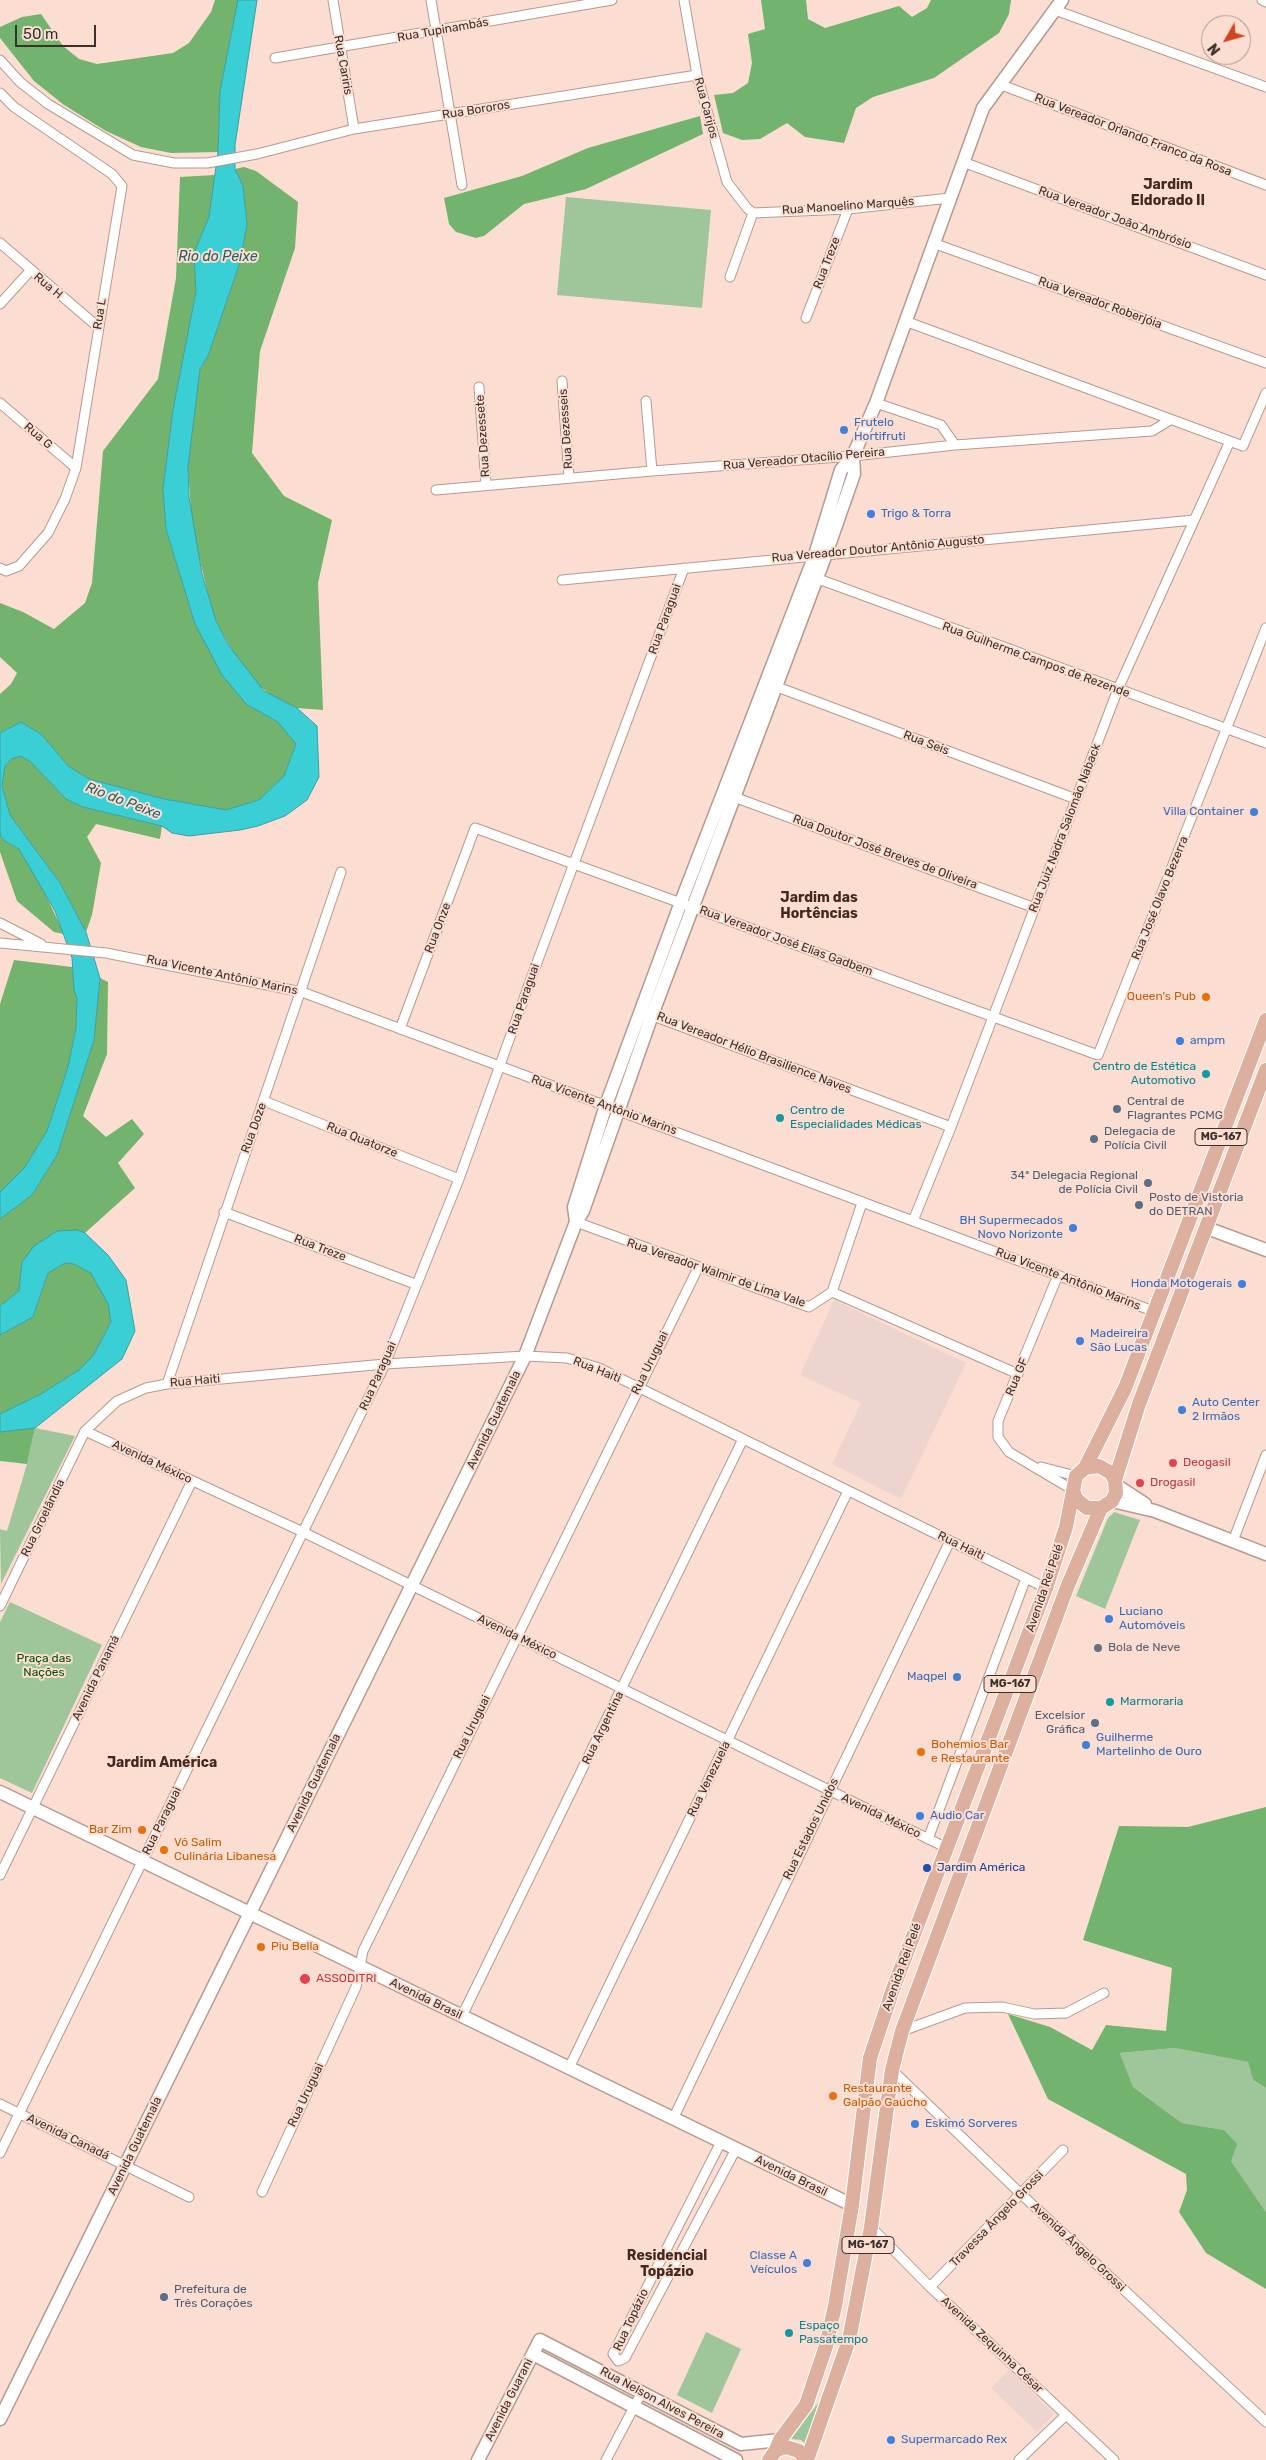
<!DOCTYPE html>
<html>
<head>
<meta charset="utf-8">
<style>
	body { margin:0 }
	#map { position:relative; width:1266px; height:2460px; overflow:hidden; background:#fcddd1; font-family:Rubik,sans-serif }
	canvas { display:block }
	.north { position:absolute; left:1201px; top:15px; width:50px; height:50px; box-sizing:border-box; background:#fcddd1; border:1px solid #af988f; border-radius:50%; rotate:232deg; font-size:14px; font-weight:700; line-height:20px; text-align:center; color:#3c302c }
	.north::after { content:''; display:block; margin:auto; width:18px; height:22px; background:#cf4522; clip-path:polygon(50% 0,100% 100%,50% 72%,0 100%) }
	.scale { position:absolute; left:15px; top:25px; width:81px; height:22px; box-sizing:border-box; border:2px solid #3c302c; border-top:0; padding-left:6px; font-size:15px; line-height:18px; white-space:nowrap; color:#3c302c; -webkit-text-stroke:4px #fcddd1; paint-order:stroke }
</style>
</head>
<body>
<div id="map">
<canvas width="1266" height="2460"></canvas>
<div class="north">N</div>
<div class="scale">50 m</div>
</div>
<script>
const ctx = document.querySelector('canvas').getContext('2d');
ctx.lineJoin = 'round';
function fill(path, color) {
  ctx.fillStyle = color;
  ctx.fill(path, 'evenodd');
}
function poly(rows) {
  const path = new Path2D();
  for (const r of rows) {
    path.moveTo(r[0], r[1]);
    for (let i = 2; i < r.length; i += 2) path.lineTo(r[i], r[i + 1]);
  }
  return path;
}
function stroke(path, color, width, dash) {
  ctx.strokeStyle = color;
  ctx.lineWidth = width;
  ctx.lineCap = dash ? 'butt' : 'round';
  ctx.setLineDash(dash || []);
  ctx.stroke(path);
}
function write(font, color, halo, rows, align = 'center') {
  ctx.font = font + ' Rubik,sans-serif';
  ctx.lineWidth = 4;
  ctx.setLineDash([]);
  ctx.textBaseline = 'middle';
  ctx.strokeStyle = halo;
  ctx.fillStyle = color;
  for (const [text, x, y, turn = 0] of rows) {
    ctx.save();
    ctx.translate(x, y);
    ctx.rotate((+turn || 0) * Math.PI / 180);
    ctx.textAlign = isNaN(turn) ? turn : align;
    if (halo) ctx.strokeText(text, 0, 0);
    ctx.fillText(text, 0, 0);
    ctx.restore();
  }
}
const industrial = poly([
	[834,1300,966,1363,901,1499,832,1464,861,1403,800,1375],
	[1009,2370,1054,2414,1037,2432,991,2388]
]);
const green = poly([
	[566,197,711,210,702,308,557,295],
	[35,1428,75,1436,1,1584,0,1529,7,1531,27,1464],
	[1114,1512,1140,1520,1105,1609,1076,1596,1108,1518],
	[10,1602,102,1645,32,1793,0,1778,0,1622],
	[1175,2048,1248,2062,1253,2080,1266,2088,1266,2212,1231,2161,1224,2130,1182,2123,1133,2087,1120,2053],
	[706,2332,741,2349,712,2413,677,2395],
	[818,2403,808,2446,801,2440,791,2439]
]);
const forest = poly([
	[215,0,238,0,220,91,218,152,171,153,141,147,106,131,64,105,34,81,0,38,0,27,22,17,41,14,63,46,79,59,97,64,173,53,189,43,211,12],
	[761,0,806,0,808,19,825,28,899,6,912,17,927,8,931,0,1011,0,1009,14,999,33,934,78,873,97,856,108,844,143,805,137,787,123,760,139,742,140,723,133,714,95,733,93,748,83,752,63,748,34,765,29],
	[700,116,703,134,586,189,524,204,484,236,476,238,456,232,449,224,444,198,522,176,588,148],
	[244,167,256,171,298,202,295,248,260,351,252,453,284,496,332,520,318,583,323,710,297,708,272,696,258,685,234,654,216,621,210,603,192,526,188,467,200,369,208,356,240,262,247,224,243,186,235,169],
	[215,175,209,217,194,253,196,292,173,410,163,489,166,529,195,624,246,704,278,722,296,744,284,776,259,800,226,810,164,799,89,779,68,766,42,735,21,722,0,733,0,694,11,684,17,673,0,657,0,603,23,612,54,629,85,603,92,583,103,451,158,379,176,278,180,177],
	[21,756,31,762,66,799,83,807,162,826,160,839,96,824,87,837,101,863,92,915,86,932,60,883,10,815,2,786,5,766,11,759],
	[0,835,5,841,19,849,39,880,64,934,54,932,17,901,0,852],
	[14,960,72,967,77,999,76,1028,68,1067,47,1131,25,1167,0,1192,0,1004],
	[100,978,108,982,107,1054,83,1116,106,1137,132,1119,144,1134,118,1163,135,1188,85,1233,77,1230,22,1262,19,1291,0,1306,0,1219,32,1195,57,1155,94,1040],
	[65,1263,74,1264,91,1273,109,1304,111,1322,93,1356,79,1370,41,1394,0,1414,0,1335,33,1317,48,1273],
	[35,1428,27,1464,0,1461,0,1432],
	[1266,1807,1266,2088,1253,2080,1248,2062,1175,2048,1120,2053,1133,2087,1182,2123,1224,2130,1237,2144,1231,2161,1266,2212,1266,2289,1206,2253,1179,2212,1187,2190,1186,2174,1048,2099,1008,2014,1050,2027,1092,2050,1106,2025,1166,2031,1172,1968,1083,1940,1119,1826,1188,1827]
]);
const water = poly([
	[238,0,257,0,235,145,235,169,243,186,247,224,240,262,208,356,200,369,188,467,189,497,202,574,216,621,229,646,264,691,297,708,317,726,319,777,307,800,285,816,258,826,240,830,189,836,172,833,162,826,83,807,66,799,31,762,21,756,11,759,5,766,2,786,10,815,60,883,86,932,100,978,94,1040,57,1155,32,1195,0,1219,0,1192,25,1167,47,1131,68,1067,76,1028,77,999,74,990,72,958,55,911,19,849,5,841,0,835,0,733,21,722,42,735,68,766,89,779,164,799,226,810,259,800,284,776,296,744,278,722,246,704,222,675,195,624,166,529,163,489,173,410,196,292,194,253,209,217,218,152,220,91,238,0],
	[77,1230,85,1233,108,1255,126,1280,135,1331,122,1359,35,1428,0,1432,0,1414,41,1394,79,1370,93,1356,111,1322,108,1304,91,1273,74,1264,65,1263,48,1273,33,1317,0,1335,0,1306,19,1291,22,1262,34,1246,57,1231,77,1230]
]);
const street = poly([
	[333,0,354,129],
	[431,0,462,185],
	[684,0,697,75,727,182,747,208,753,213,848,209,950,198],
	[1262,0,1266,2],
	[1055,10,1266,87],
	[275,58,612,0],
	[0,60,20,82,48,104,133,155,174,163,207,163,257,154,354,129,697,75],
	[999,84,1266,185],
	[0,93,14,107,112,174,122,186,76,468,65,499,48,533,19,566,6,571,0,568],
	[963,162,1266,275],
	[0,243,98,327],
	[933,243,1266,363],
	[730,277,753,213],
	[0,304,30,271],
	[806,318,848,209],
	[905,321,1243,446,1266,393],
	[562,381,569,477],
	[479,387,486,484],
	[646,401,652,471],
	[0,403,76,468],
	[876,403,941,425,955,445],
	[436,490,652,471,853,456,955,445,1152,431,1170,420],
	[813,577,1266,743],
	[562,580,1194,520],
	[772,685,1076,799],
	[734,797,1035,908],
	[0,923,41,944],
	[0,943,106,953,302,992,1153,1311],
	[648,1014,951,1127],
	[400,1029,475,828,1098,1055,1266,628],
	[264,1101,459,1179],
	[224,1212,415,1284],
	[913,1221,951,1127,1118,689,1230,441],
	[576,1222,809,1307,832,1292],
	[1058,1275,998,1421,998,1437,1009,1452,1073,1490],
	[832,1292,1018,1374],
	[832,1292,862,1203],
	[167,1384,341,872],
	[85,1431,303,1532,947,1848],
	[1041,1467,1076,1476],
	[1233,1541,1266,1455],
	[0,1606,85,1431,117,1401,146,1388,167,1384,385,1364,525,1356,567,1358,599,1368,1046,1588],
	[928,1839,1026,1578],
	[0,1875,192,1481],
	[462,2016,743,1439],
	[902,2031,965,2008,1002,2007,1034,2014,1066,2013,1104,1993],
	[569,2068,848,1491],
	[892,2070,1021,2194,1266,2422],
	[0,2104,189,2197],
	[673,2119,950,1541],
	[721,2142,613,2354,618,2361,625,2358,736,2149],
	[0,2153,385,1364,459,1179,532,976,684,568],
	[262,2192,356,1987,363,1951,698,1268],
	[871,2227,930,2287,1114,2460],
	[930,2287,1063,2150],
	[606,2460,642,2392],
	[1019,2460,1066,2415]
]);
const secondary = poly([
	[576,1222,574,1207,606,1105,681,902,815,555,841,470,853,456,876,403,983,108,1062,0],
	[1207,1228,1266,1250],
	[1116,1485,1145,1504],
	[1112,1501,1155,1511,1266,1554],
	[0,1792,852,2205],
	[533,2354,736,2460],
	[0,2419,525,1356,576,1222,583,1211,652,1015,826,554,854,474,853,456],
	[478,2460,540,2340,741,2444,780,2440,786,2447]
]);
const primary = poly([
	[1085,1468,1125,1388,1266,1020],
	[1115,1480,1139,1404,1266,1070],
	[776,2450,780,2440,806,2405,826,2346,835,2306,852,2205,870,2058,893,1989,1046,1588,1066,1527,1076,1476,1085,1468,1099,1466,1111,1473,1115,1480,1116,1493,1112,1501,1101,1508,1087,1508,1076,1499,1074,1493],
	[769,2460,776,2450,786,2447,799,2451,806,2460],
	[807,2460,849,2340,871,2227,892,2070,902,2031,1068,1585,1101,1508]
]);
const markers = [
	[844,430,5,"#3f7fe0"],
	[871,514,5,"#3f7fe0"],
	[1254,812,5,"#3f7fe0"],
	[1206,997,5,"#e8710a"],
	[1180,1041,5,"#3f7fe0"],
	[1206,1074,5,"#0f9aa8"],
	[1117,1109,5,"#5c6f8a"],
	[780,1118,5,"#0f9aa8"],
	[1094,1139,5,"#5c6f8a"],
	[1148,1183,5,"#5c6f8a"],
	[1139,1205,5,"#5c6f8a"],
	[1073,1228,5,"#3f7fe0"],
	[1242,1284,5,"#3f7fe0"],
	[1080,1341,5,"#3f7fe0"],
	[1182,1410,5,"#3f7fe0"],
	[1173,1463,5,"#e0444e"],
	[1140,1483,5,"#e0444e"],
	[1109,1619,5,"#3f7fe0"],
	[1098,1648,5,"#6b7280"],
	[957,1677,5,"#3f7fe0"],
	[1110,1702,5,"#0f9aa8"],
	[1095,1723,5,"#5c6f8a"],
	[1086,1745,5,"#3f7fe0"],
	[921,1752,5,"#e8710a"],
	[920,1816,5,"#3f7fe0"],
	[142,1830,5,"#e8710a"],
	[164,1850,5,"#e8710a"],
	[927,1868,5,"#1a4fb4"],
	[261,1947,5,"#e8710a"],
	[305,1979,6,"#e0444e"],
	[833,2096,5,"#e8710a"],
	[915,2124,5,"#3f7fe0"],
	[807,2263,5,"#3f7fe0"],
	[164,2297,5,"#5c6f8a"],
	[789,2333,5,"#0f9aa8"],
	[891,2440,5,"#3f7fe0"]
];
const shields = [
	[1221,1137,52],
	[1010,1684,52],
	[868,2245,52]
];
const shieldNames = [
	["MG-167",1221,1137],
	["MG-167",1010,1684],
	["MG-167",868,2245]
];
const streetNames = [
	["Rua Tupinambás",443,30,-10],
	["Rua Cariris",343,65,80],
	["Rua Carijos",706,108,75],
	["Rua Bororos",476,110,-9],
	["Rua Vereador Orlando Franco da Rosa",1133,135,21],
	["Rua Manoelino Marquês",848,206,-4],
	["Rua Vereador João Ambrósio",1115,218,20],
	["Rua Treze",827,263,-69],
	["Rua H",48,286,40],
	["Rua Vereador Roberjóia",1100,303,20],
	["Rua L",100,314,-81],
	["Rua Dezesseis",566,429,-94],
	["Rua G",38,436,41],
	["Rua Dezessete",483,436,-94],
	["Rua Vereador Otacílio Pereira",804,459,-5],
	["Rua Vereador Doutor Antônio Augusto",878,549,-5],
	["Rua Paraguai",665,619,-70],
	["Rua Guilherme Campos de Rezende",1036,660,20],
	["Rua Seis",926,743,21],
	["Rua Juiz Nadra Salomão Naback",1065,828,-69],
	["Rua Doutor José Breves de Oliveira",885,852,20],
	["Rua José Olavo Bezerra",1160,898,-68],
	["Rua Onze",438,928,-69],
	["Rua Vereador José Elias Gadbem",786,941,20],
	["Rua Vicente Antônio Marins",222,975,12],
	["Rua Paraguai",524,999,-71],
	["Rua Vereador Hélio Brasilience Naves",754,1053,21],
	["Rua Vicente Antônio Marins",604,1105,20],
	["Rua Doze",254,1128,-70],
	["Rua Quatorze",362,1140,22],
	["Rua Treze",320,1248,21],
	["Rua Vereador Walmir de Lima Vale",716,1273,19],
	["Rua Vicente Antônio Marins",1068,1279,21],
	["Rua Uruguai",650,1363,-64],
	["Rua Haiti",597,1370,22],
	["Rua Paraguai",378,1376,-66],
	["Rua GF",1017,1377,-67],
	["Rua Haiti",195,1381,-5],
	["Avenida Guatemala",494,1420,-64],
	["Avenida México",152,1462,25],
	["Rua Groelândia",43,1518,-64],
	["Rua Haiti",961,1546,26],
	["Avenida Rei Pelé",1045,1588,-71],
	["Avenida México",517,1637,26],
	["Avenida Panamá",96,1678,-64],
	["Rua Uruguai",472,1727,-64],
	["Rua Argentina",603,1728,-64],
	["Rua Venezuela",709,1779,-64],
	["Avenida Guatemala",314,1783,-64],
	["Avenida México",881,1816,26],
	["Rua Paraguai",162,1821,-64],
	["Rua Estados Unidos",811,1829,-64],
	["Avenida Rei Pelé",902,1967,-70],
	["Avenida Brasil",426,1999,26],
	["Rua Uruguai",306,2095,-65],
	["Avenida Canadá",68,2137,26],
	["Avenida Guatemala",135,2146,-64],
	["Avenida Brasil",791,2176,26],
	["Travessa Ângelo Grossi",997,2219,-46],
	["Avenida Ângelo Grossi",1078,2247,43],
	["Rua Topázio",631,2320,-65],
	["Avenida Zequinha César",992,2345,43],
	["Avenida Guarani",509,2400,-63],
	["Rua Nelson Alves Pereira",662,2403,28]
];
const shopNames = [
	["Frutelo",854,423],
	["Hortifruti",854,437],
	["Trigo & Torra",881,514],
	["Villa Container",1244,812,"right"],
	["ampm",1190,1041],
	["BH Supermecados",1063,1221,"right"],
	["Novo Norizonte",1063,1235,"right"],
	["Honda Motogerais",1232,1284,"right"],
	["Madeireira",1090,1334],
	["São Lucas",1090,1348],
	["Auto Center",1192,1403],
	["2 Irmãos",1192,1417],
	["Luciano",1119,1612],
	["Automóveis",1119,1626],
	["Maqpel",947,1677,"right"],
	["Guilherme",1096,1738],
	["Martelinho de Ouro",1096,1752],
	["Audio Car",930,1816],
	["Eskimó Sorveres",925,2124],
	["Classe A",797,2256,"right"],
	["Veículos",797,2270,"right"],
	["Supermarcado Rex",901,2440]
];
const foodNames = [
	["Queen's Pub",1196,997,"right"],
	["Bohemios Bar",931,1745],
	["e Restaurante",931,1759],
	["Bar Zim",132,1830,"right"],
	["Vô Salim",174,1843],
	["Culinária Libanesa",174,1857],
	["Piu Bella",271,1947],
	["Restaurante",843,2089],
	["Galpão Gaúcho",843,2103]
];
const cultureNames = [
	["Centro de Estética",1196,1067,"right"],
	["Automotivo",1196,1081,"right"],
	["Centro de",790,1111],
	["Especialidades Médicas",790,1125],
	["Marmoraria",1120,1702],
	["Espaço",799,2326],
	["Passatempo",799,2340]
];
const serviceNames = [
	["Central de",1127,1102],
	["Flagrantes PCMG",1127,1116],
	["Delegacia de",1104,1132],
	["Polícia Civil",1104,1146],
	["34ª Delegacia Regional",1138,1176,"right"],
	["de Polícia Civil",1138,1190,"right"],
	["Posto de Vistoria",1149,1198],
	["do DETRAN",1149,1212],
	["Excelsior",1085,1716,"right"],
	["Gráfica",1085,1730,"right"],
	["Prefeitura de",174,2290],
	["Três Corações",174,2304]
];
const healthNames = [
	["Deogasil",1183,1463],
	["Drogasil",1150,1483],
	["ASSODITRI",316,1979]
];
const worshipNames = [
	["Bola de Neve",1108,1648]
];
const parkNames = [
	["Praça das",44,1659],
	["Nações",44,1673]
];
const transitNames = [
	["Jardim América",937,1868]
];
const neighbourhoodNames = [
	["Jardim",1168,185],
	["Eldorado II",1168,201],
	["Jardim das",819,898],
	["Hortências",819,914],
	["Jardim América",162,1763],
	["Residencial",667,2256],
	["Topázio",667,2272]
];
const waterNames = [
	["Rio do Peixe",218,257],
	["Rio do Peixe",123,801,21]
];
fill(industrial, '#eed4ce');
fill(green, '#9ec69a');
fill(forest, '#72b36d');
fill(water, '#3aced5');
stroke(water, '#3b9fa2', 1);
stroke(street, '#b79a8f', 11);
stroke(secondary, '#b79a8f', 15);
stroke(primary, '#fff', 16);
stroke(street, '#fff', 9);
stroke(secondary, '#fff', 12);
stroke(primary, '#dcaf9e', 14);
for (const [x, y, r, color] of markers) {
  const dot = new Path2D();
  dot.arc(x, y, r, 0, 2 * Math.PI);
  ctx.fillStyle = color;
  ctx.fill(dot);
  stroke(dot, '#fcddd1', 2);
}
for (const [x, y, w] of shields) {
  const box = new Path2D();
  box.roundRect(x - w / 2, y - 8.5, w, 17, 4);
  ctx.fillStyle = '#fcddd1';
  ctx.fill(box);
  stroke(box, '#3c302c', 1);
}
write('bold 11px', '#3c302c', null, shieldNames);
write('12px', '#3c302c', '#fcddd1', streetNames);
write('12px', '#366cbe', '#fcddd1', shopNames, 'left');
write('12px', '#c56008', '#fcddd1', foodNames, 'left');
write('12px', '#0d838f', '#fcddd1', cultureNames, 'left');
write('12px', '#4e5e75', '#fcddd1', serviceNames, 'left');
write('12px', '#be3a42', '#fcddd1', healthNames, 'left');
write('12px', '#5b616d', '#fcddd1', worshipNames, 'left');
write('12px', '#064e06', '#fcddd1', parkNames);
write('12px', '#164399', '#fcddd1', transitNames, 'left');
write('bold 14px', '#422a22', '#fcddd1', neighbourhoodNames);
write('italic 14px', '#266063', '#fcddd1', waterNames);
</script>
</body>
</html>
